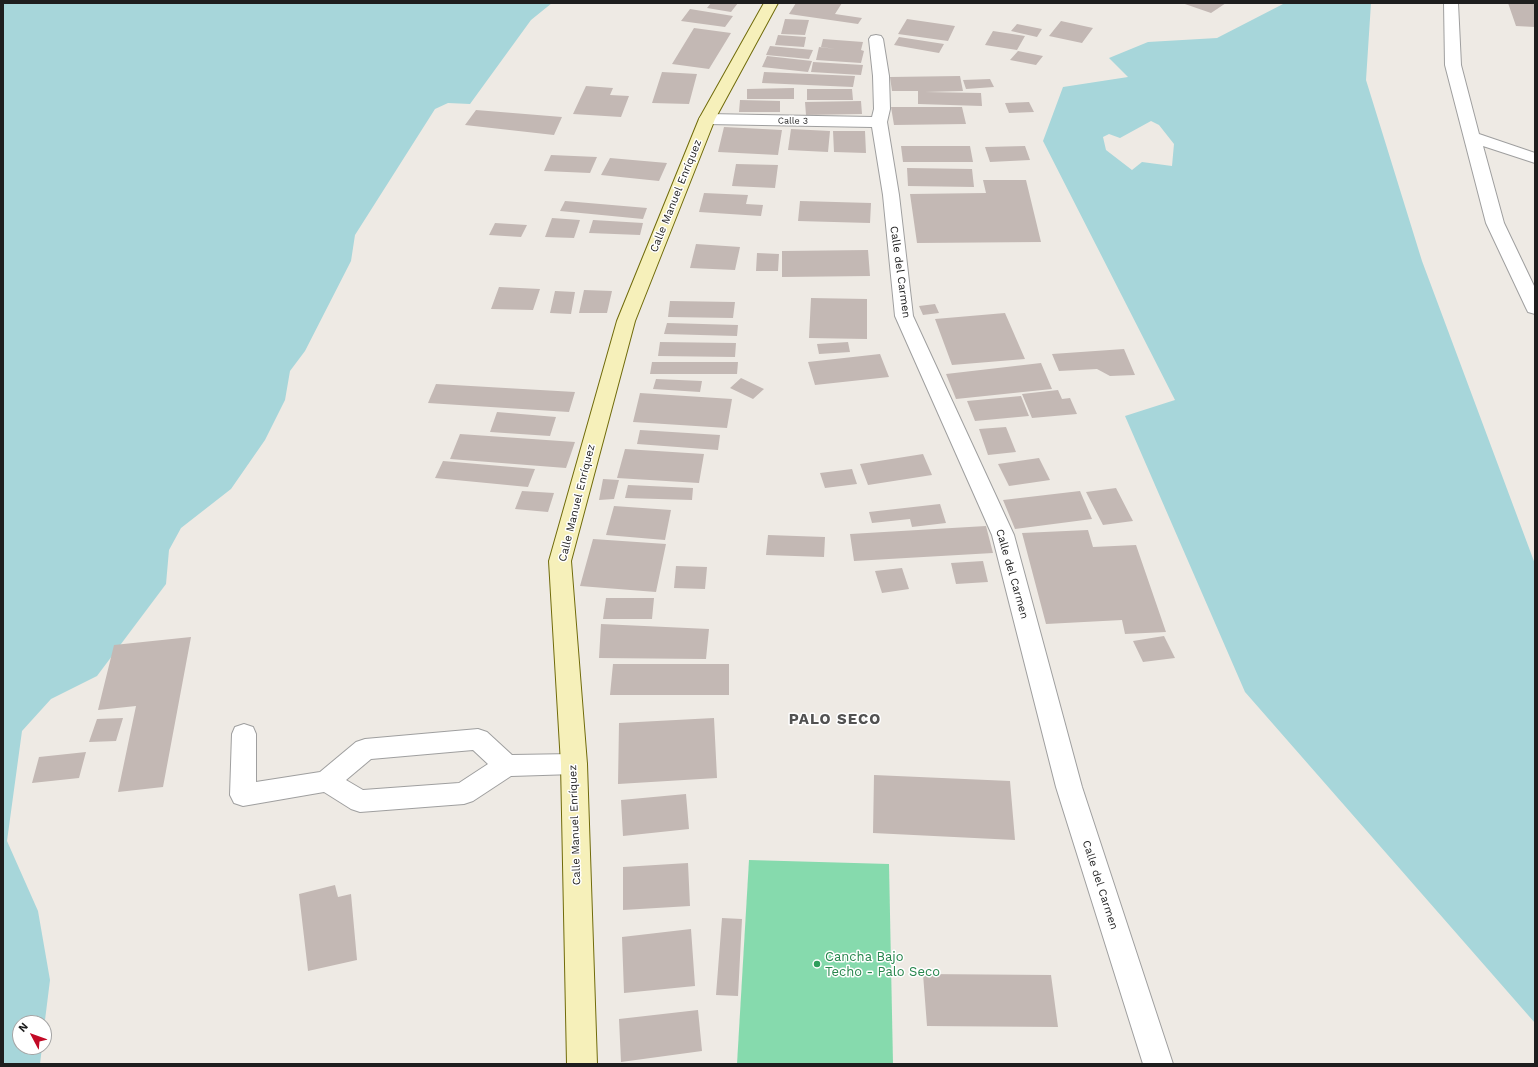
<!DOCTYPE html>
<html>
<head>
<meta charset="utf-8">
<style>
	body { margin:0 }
	#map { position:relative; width:1538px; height:1067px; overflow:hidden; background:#eeeae4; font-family:"Work Sans",sans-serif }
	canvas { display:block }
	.frame { position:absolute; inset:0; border:4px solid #1e1e1e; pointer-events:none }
	.north { position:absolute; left:12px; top:1015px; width:40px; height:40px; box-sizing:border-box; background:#fff; border:1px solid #a5a5a5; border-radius:50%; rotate:311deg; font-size:11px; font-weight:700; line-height:16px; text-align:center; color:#1e1e1e }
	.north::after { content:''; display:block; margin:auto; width:14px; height:18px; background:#c20a26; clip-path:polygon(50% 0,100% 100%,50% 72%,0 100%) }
</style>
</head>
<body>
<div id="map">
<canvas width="1538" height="1067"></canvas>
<div class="frame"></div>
<div class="north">N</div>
</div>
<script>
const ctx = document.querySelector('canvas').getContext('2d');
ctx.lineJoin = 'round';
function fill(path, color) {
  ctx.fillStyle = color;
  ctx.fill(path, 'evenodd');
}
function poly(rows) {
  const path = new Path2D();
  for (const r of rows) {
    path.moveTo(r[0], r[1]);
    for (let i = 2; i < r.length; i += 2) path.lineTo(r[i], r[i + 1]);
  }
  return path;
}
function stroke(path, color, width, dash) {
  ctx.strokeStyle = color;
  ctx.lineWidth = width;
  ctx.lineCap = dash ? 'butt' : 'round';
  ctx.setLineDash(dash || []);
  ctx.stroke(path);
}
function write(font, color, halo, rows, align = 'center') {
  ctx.font = font + ' "Work Sans",sans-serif';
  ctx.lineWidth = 3;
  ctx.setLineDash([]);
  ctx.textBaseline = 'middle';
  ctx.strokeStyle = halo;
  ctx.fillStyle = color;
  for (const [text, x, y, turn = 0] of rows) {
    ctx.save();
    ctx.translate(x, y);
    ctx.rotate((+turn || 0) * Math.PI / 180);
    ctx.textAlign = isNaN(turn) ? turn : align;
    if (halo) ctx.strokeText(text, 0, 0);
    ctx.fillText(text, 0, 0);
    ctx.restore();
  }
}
const pitch = poly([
	[749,860,889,864,893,1064,737,1064]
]);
const water = poly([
	[3,3,552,3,531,20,470,104,448,103,435,109,355,235,351,261,305,351,290,371,285,400,265,440,231,489,181,528,169,550,166,584,97,676,51,699,22,731,7,841,38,911,50,980,44,1028,44,1023,20,1023,20,1047,42,1047,40,1064,3,1064],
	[1285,3,1371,3,1366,80,1422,261,1535,564,1535,1023,1245,692,1125,416,1175,400,1043,141,1063,87,1128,77,1109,58,1148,42,1217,38],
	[1151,121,1159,125,1174,144,1172,166,1142,162,1132,170,1106,150,1103,137,1109,134,1120,138]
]);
const building = poly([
	[711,3,738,3,731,12,707,8],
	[796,3,842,3,835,14,862,18,858,24,789,14],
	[1182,3,1226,3,1211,13],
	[1508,3,1535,3,1535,27,1516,26],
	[690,9,733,16,725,27,681,21],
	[785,19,809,20,805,35,781,34],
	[907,19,955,26,948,41,898,34],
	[1061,21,1093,28,1082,43,1049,36],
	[1017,24,1042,29,1037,37,1011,31],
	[694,28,731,33,709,69,672,64],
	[993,31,1025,36,1017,50,985,45],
	[778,35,806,37,804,47,775,45],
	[899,37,944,44,939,53,894,45],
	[823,39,863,42,861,50,864,51,861,63,816,60,819,47,836,49,821,47],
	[770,46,813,50,809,59,766,55],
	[1018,51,1043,56,1036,65,1010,60],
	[767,56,812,61,808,72,762,67],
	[813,62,863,65,861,75,811,72],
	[662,72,697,74,689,104,652,103],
	[764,72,855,76,853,87,762,83],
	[960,76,963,91,925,92,981,93,982,106,918,104,918,91,892,91,890,77],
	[990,79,994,87,966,89,963,80],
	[586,86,613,88,610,95,629,96,621,117,573,114],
	[794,88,794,99,747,99,747,89],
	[807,89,852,89,853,100,807,100],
	[740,100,780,101,780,112,739,112],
	[861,101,862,114,806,115,805,102],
	[1029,102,1034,112,1009,113,1005,103],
	[891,107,962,107,966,124,894,125],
	[476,110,562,117,554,135,465,125],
	[724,127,782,130,778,155,718,152],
	[791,129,830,131,828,152,788,150],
	[833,131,865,131,866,153,834,152],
	[901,146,970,146,973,162,903,162],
	[1025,146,1030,160,990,162,985,147],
	[551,155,597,157,590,173,544,171],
	[610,158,667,163,659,181,601,175],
	[736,164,778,165,775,188,732,186],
	[907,168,972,169,974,187,908,186],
	[983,180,1026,180,1041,242,917,243,910,194,986,193],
	[704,193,748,195,746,204,763,205,761,216,699,212],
	[565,201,647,208,643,219,560,211],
	[800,201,871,203,870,223,798,221],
	[552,218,580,220,574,238,545,237],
	[593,220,643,223,640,235,589,233],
	[495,223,527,225,521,237,489,235],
	[696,244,740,247,735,270,690,268],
	[868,250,870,276,782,277,782,251],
	[757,253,779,254,778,271,756,271],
	[499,287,540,289,533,310,491,309],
	[584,290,612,291,607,313,579,313],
	[555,291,575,292,571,314,550,313],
	[811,298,867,299,867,339,809,338],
	[670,301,735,302,733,318,668,317],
	[935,304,939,313,923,315,919,306],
	[1005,313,1025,359,952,365,935,319],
	[667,323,738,325,737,336,664,334],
	[660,342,736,343,735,357,658,356],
	[848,342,850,352,819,354,817,344],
	[1124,349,1135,375,1110,376,1097,369,1059,371,1052,354],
	[880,354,889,377,815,385,808,362],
	[652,362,738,362,737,374,650,374],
	[1041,363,1052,389,956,399,946,374],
	[741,378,764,389,753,399,730,388],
	[656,379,702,381,700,392,653,389],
	[436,384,575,392,569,412,428,403],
	[1058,390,1062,399,1070,398,1077,414,1032,418,1022,394],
	[640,393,732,399,727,428,633,422],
	[1021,396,1029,416,975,421,967,401],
	[497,412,556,417,550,436,490,432],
	[1006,427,1016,452,988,455,979,429],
	[640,430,720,435,718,450,637,444],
	[460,434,575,442,566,468,450,459],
	[625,449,704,454,699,483,617,478],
	[923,454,932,475,868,485,860,464],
	[1039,458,1050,480,1009,486,998,464],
	[443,461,535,469,528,487,435,478],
	[852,469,857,484,825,488,820,473],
	[603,479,619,480,614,499,599,500],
	[628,485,693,488,692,500,625,498],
	[1116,488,1133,521,1103,525,1086,492],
	[522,491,554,493,548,512,515,509],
	[1080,491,1092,519,1015,529,1003,500],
	[940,504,946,523,912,527,910,519,872,523,869,512],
	[614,506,671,510,665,540,606,535],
	[986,526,993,553,854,561,850,534],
	[1088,530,1093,547,1136,545,1166,632,1125,634,1122,620,1046,624,1022,533],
	[768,535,825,537,824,557,766,555],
	[593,539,666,544,656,592,580,586],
	[983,561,988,582,956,584,951,563],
	[676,566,707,567,705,589,674,588],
	[902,568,909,589,882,593,875,571],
	[606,598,654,598,652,619,603,619],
	[601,624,709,629,706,659,599,658],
	[1164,636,1175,658,1143,662,1133,641],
	[191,637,163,787,118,792,136,706,98,710,114,645],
	[613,664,729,664,729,695,610,695],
	[123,718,116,741,89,742,97,719],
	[714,718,717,778,618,784,619,723],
	[86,752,79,778,32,783,39,757],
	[874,775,1010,781,1015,840,873,833],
	[686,794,689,829,623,836,621,800],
	[688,863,690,906,623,910,623,867],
	[335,885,338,897,351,894,357,960,308,971,299,894],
	[722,918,742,919,738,996,716,995],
	[691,929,695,986,624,993,622,937],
	[923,974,1051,975,1058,1027,927,1026],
	[698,1010,702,1051,621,1062,619,1019]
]);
const lane = poly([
	[1444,3,1458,3,1461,65,1479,134,1535,153,1535,163,1483,146,1504,223,1535,288,1535,314,1528,312,1526,308,1486,223,1445,65,1444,3],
	[244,724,253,727,256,734,256,782,320,772,356,742,365,739,478,729,487,732,512,755,574,754,583,757,587,764,583,771,574,774,511,776,473,801,464,804,360,812,351,809,324,792,243,806,234,803,230,795,232,734,235,727,244,724],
	[473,750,488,764,459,783,363,790,346,780,371,759,473,750]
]);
const street = poly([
	[876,35,881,36,883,39,889,76,890,109,887,122,899,195,913,316,1014,535,1082,787,1173,1064,1143,1064,1056,787,992,535,895,316,883,195,872,127,707,124,701,122,699,119,701,116,707,114,872,117,874,109,873,76,869,39,871,36,876,35]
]);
const secondary = poly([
	[764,3,778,3,715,119,635,321,571,561,587,764,597,1064,567,1064,561,764,549,561,617,321,699,119,764,3]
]);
const markers = [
	[817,964,4,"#2e9e5b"]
];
const farStreetnames = [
	["Calle 3",793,121,1]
];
const streetNames = [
	["Calle Manuel Enríquez",676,196,-68],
	["Calle del Carmen",900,272,82],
	["Calle Manuel Enríquez",577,503,-76],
	["Calle del Carmen",1012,574,74],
	["Calle Manuel Enríquez",575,825,-92],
	["Calle del Carmen",1100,885,72]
];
const nearLeisurenames = [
	["Cancha Bajo",825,957],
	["Techo - Palo Seco",825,972]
];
const districtNames = [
	["PALO SECO",835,720]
];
fill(pitch, '#86daad');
fill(water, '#a7d6da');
fill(building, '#c3b8b4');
stroke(lane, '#9f9f9f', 2);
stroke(street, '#9f9f9f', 2);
stroke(secondary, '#706b0a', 2);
fill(lane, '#fff');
fill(street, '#fff');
fill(secondary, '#f6f0ba');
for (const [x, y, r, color] of markers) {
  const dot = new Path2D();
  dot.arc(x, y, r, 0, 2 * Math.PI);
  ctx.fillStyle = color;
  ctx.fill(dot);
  stroke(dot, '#fff', 1.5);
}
write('9px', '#1e1e1e', '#fff', farStreetnames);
write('11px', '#1e1e1e', '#fff', streetNames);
write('13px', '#27864d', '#fff', nearLeisurenames, 'left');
ctx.letterSpacing = '1px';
write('bold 15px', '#515151', '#fff', districtNames);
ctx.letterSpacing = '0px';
</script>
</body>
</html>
